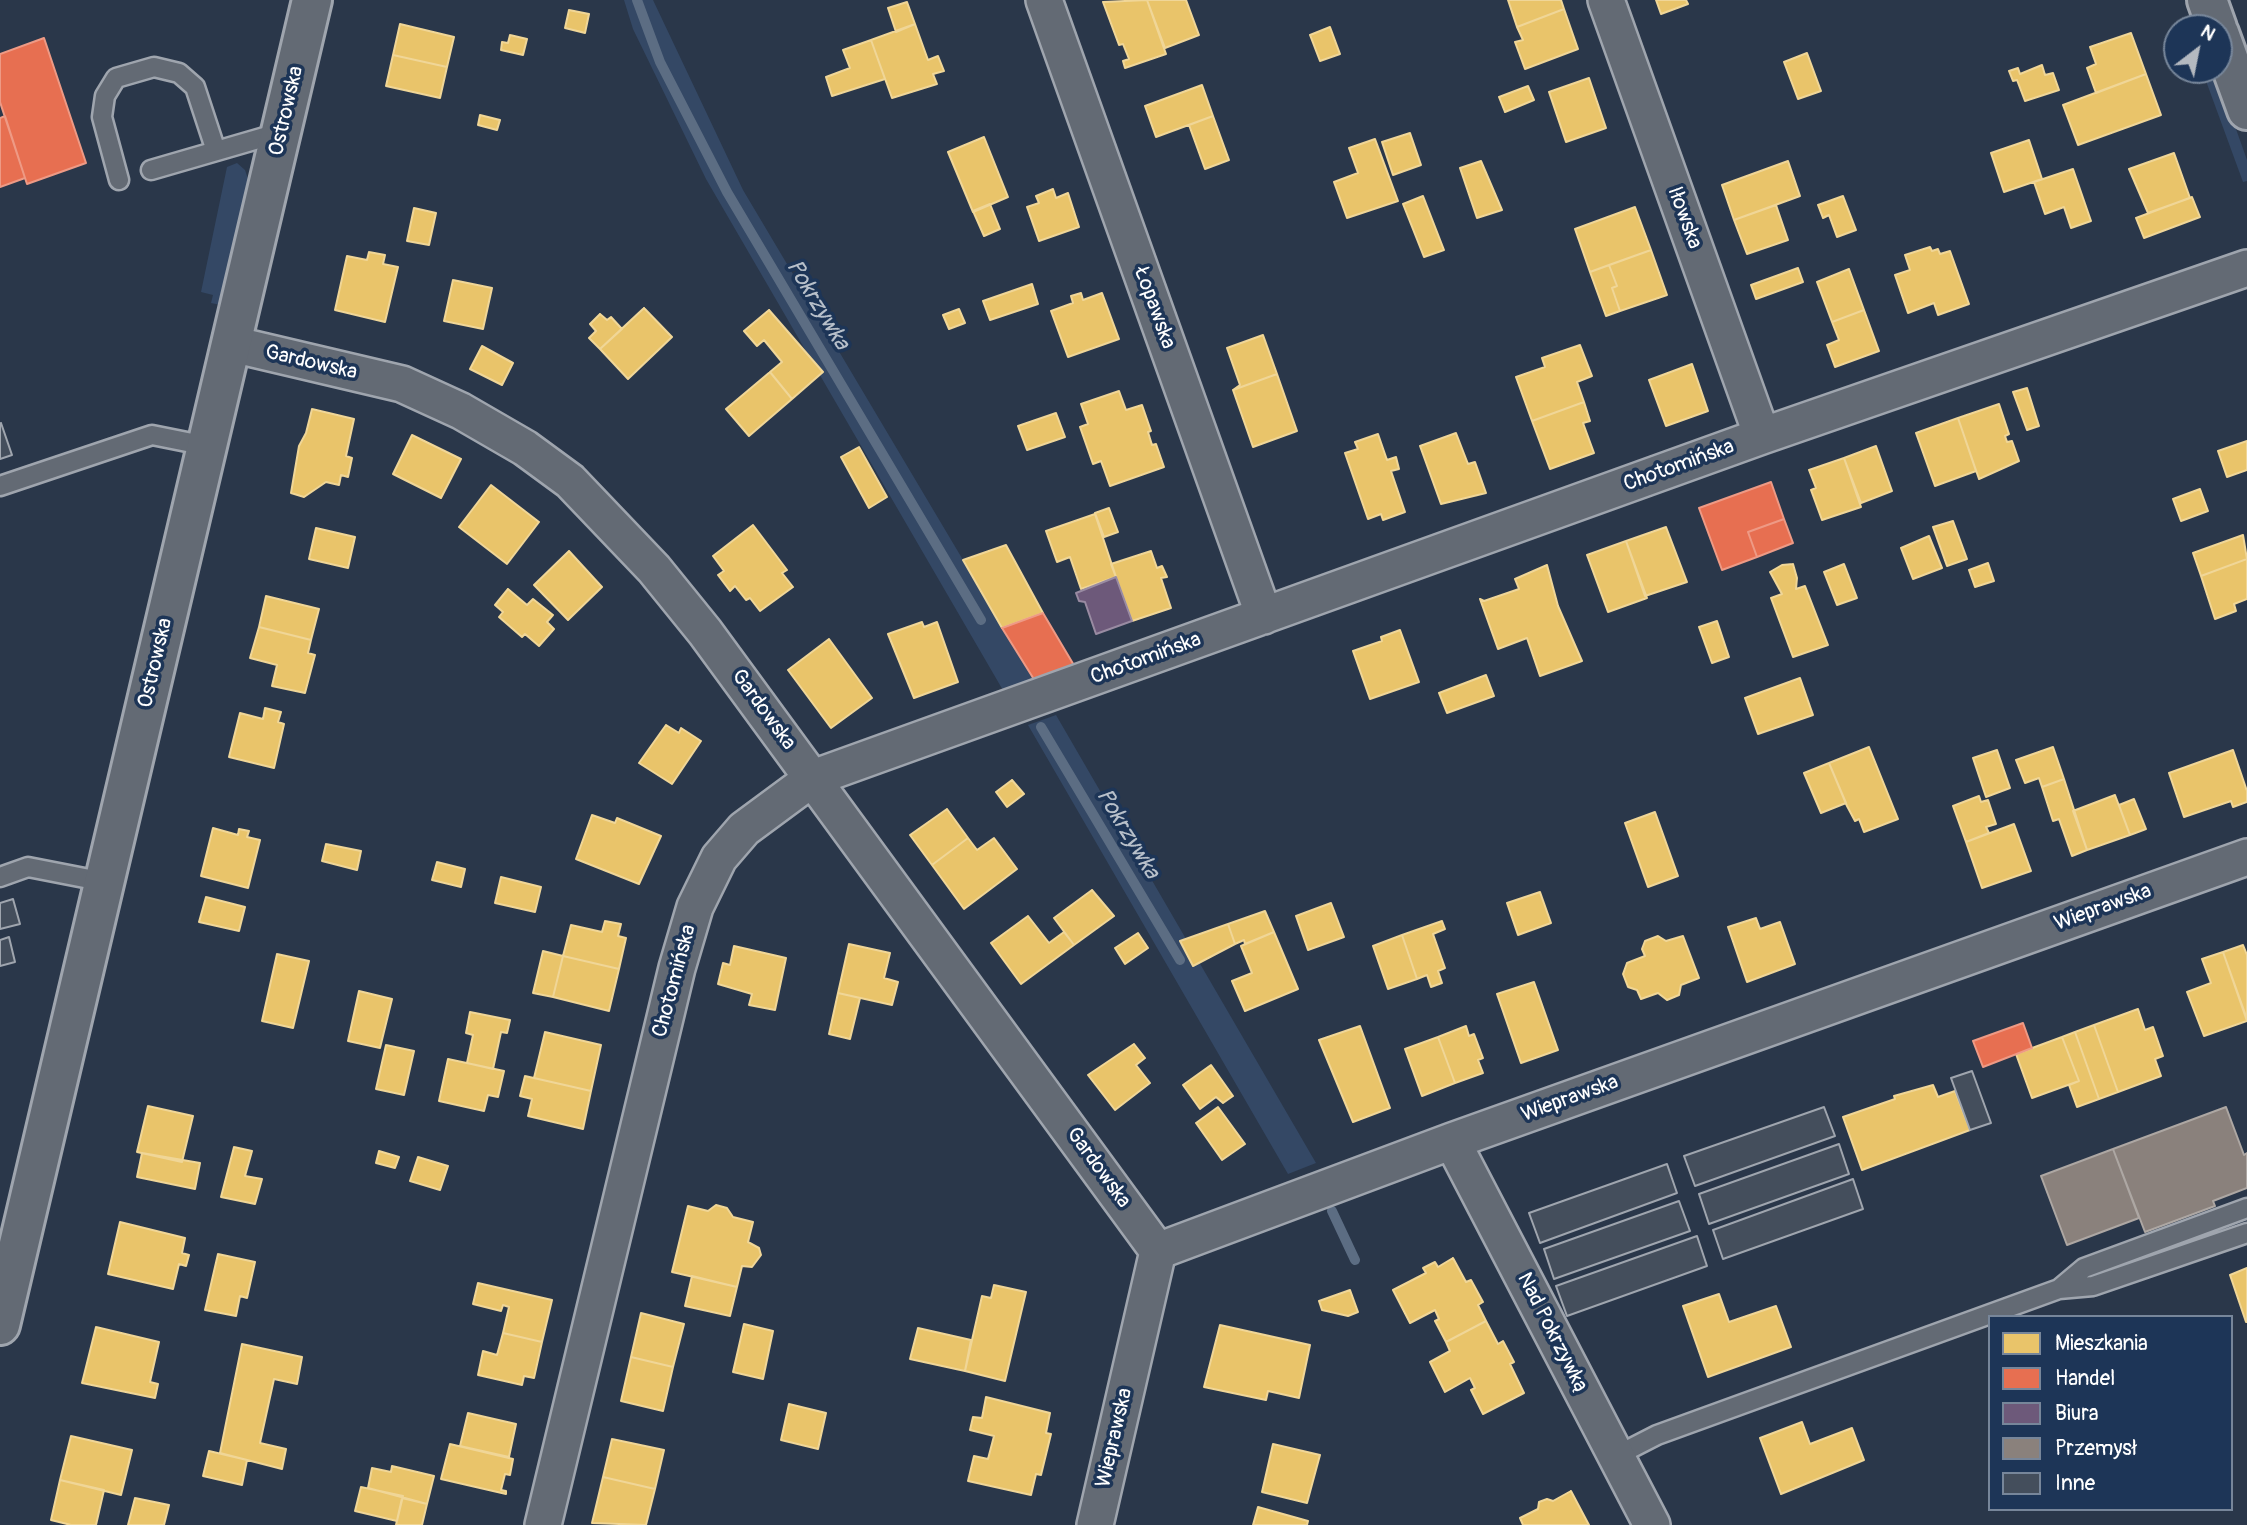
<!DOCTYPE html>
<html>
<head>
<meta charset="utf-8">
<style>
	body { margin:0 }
	#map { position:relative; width:2247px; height:1525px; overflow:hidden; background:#2a374a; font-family:Pangolin,sans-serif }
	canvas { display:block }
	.legend { position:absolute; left:1988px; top:1315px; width:245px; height:196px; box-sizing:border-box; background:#1d3557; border:2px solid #77869a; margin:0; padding:9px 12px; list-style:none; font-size:21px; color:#fff }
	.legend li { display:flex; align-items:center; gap:14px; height:35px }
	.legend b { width:35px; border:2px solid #77869a }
	.north { position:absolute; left:2163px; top:14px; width:70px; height:70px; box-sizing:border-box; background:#1d3557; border:2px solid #77869a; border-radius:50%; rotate:32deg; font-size:19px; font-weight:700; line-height:28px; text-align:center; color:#fff }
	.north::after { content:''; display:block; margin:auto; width:24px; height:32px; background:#b4b9c0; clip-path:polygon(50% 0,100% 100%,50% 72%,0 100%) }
</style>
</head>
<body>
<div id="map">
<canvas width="2247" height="1525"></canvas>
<ul class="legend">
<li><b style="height:19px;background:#e9c46a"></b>Mieszkania</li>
<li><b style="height:19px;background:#e76f51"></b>Handel</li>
<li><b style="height:19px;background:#6d597a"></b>Biura</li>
<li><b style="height:19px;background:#8a817c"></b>Przemysł</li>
<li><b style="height:19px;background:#444e5c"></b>Inne</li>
</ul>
<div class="north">N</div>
</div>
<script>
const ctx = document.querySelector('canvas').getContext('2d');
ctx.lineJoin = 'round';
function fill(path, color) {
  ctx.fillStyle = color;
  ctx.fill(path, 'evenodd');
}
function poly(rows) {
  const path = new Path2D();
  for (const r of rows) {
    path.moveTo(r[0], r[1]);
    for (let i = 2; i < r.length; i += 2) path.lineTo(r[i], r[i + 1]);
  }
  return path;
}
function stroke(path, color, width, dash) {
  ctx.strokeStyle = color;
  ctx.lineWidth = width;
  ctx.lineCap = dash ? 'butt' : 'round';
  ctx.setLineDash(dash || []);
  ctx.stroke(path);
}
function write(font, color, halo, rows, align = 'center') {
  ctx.font = font + ' Pangolin,sans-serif';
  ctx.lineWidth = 7;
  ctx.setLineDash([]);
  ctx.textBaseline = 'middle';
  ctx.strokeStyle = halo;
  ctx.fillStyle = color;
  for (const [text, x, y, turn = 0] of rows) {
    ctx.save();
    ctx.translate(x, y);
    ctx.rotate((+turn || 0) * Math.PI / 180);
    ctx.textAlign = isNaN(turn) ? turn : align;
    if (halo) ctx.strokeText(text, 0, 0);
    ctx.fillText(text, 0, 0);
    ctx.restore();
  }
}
const green = poly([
	[624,0,653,0,743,190,1035,681,1004,692,706,179,633,29],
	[2202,70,2215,70,2247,160,2247,181,2243,182],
	[237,163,245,170,249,182,221,305,211,303,213,295,201,292,227,167],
	[1056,715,1186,939,1181,942,1192,966,1199,962,1316,1163,1288,1174,1028,725]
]);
const homes = poly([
	[1147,0,1166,54,1125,68,1123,61,1129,59,1123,44,1119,45,1103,2,1147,0],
	[1147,0,1186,0,1199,35,1165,48,1147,0],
	[1508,0,1561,0,1564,9,1517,27,1508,0],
	[1656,0,1686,0,1688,4,1661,14,1656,0],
	[907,2,915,24,896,32,888,8,907,2],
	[1564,9,1578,49,1525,69,1515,42,1523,40,1517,27,1564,9],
	[569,10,589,14,585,33,565,28,569,10],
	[400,24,454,37,447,67,393,55,400,24],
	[915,24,928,60,938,56,944,71,933,74,937,84,892,98,871,40,915,24],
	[1330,27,1340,54,1320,61,1310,35,1330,27],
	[2131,33,2146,74,2096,93,2087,68,2096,64,2090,47,2131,33],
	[510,35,527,39,523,55,501,50,502,42,508,43,510,35],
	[871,40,885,79,832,96,826,77,850,68,843,50,871,40],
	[1807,53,1821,91,1798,99,1784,62,1807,53],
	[393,55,447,67,440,98,386,86,393,55],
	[2042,65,2045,75,2053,73,2059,90,2025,101,2017,80,2013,81,2009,71,2018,68,2020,74,2042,65],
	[2146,74,2161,115,2078,145,2063,105,2146,74],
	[1589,78,1606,128,1566,142,1549,92,1589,78],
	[1202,85,1213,116,1156,137,1145,106,1202,85],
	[1528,86,1534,100,1505,112,1499,97,1528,86],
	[480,115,500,120,497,130,478,125,480,115],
	[1213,116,1229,160,1205,169,1189,125,1213,116],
	[1410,133,1421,165,1393,175,1382,142,1410,133],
	[984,137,1008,197,973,212,948,152,984,137],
	[1375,139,1398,201,1347,218,1334,182,1358,173,1349,148,1375,139],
	[2029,140,2042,179,2004,192,1991,153,2029,140],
	[2174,153,2190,198,2148,213,2129,169,2174,153],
	[1481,161,1502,210,1477,218,1460,168,1481,161],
	[1788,161,1800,196,1734,220,1722,185,1788,161],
	[2073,169,2091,221,2071,228,2064,207,2045,214,2034,182,2073,169],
	[1053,189,1056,198,1068,193,1079,227,1039,241,1027,207,1039,203,1036,196,1053,189],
	[1423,196,1444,250,1424,257,1403,204,1423,196],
	[1843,196,1856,230,1837,237,1829,215,1823,218,1818,205,1843,196],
	[2192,197,2200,217,2144,238,2136,218,2192,197],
	[990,204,1000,229,984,236,973,211,990,204],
	[1776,205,1788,240,1747,254,1734,220,1776,205],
	[1635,207,1651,250,1590,272,1575,229,1635,207],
	[414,208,436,213,429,245,407,241,414,208],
	[1930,247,1932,251,1938,249,1940,254,1950,251,1969,304,1938,315,1934,303,1908,313,1895,275,1910,270,1905,255,1930,247],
	[1651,250,1667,295,1620,311,1612,288,1617,286,1609,265,1651,250],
	[369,252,385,255,383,264,398,267,385,322,335,310,347,256,367,260,369,252],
	[1609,265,1617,286,1612,288,1620,311,1606,316,1590,272,1609,265],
	[1798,268,1803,282,1756,299,1751,285,1798,268],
	[1849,269,1864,310,1832,322,1817,282,1849,269],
	[453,280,492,288,483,329,444,321,453,280],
	[1032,284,1038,304,990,320,983,301,1032,284],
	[1081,293,1083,300,1102,293,1119,339,1068,357,1051,311,1073,303,1071,296,1081,293],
	[644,308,672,337,628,379,600,349,644,308],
	[959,309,965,323,949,329,943,315,959,309],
	[769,310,823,372,792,399,770,372,782,362,764,340,757,346,744,331,769,310],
	[1864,310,1879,351,1835,367,1827,345,1839,340,1832,322,1864,310],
	[600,314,607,320,611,317,622,329,600,349,589,338,596,331,590,324,600,314],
	[1263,335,1277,374,1233,390,1240,385,1227,348,1263,335],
	[1580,345,1592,376,1577,382,1584,402,1532,421,1516,377,1545,367,1542,358,1580,345],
	[482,346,513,363,502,385,470,369,482,346],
	[1692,364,1708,411,1666,426,1649,380,1692,364],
	[770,372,792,399,749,436,726,409,770,372],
	[1277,374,1297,431,1253,447,1233,390,1277,374],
	[2027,388,2039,426,2027,430,2013,392,2027,388],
	[1119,391,1126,410,1142,405,1151,431,1148,432,1152,445,1156,444,1164,467,1110,486,1101,461,1093,464,1080,427,1088,424,1081,404,1119,391],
	[1584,402,1590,421,1583,423,1594,453,1550,469,1532,421,1584,402],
	[1999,404,2009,434,2005,436,2007,442,2012,441,2019,461,1979,479,1958,418,1999,404],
	[312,409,354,419,346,456,352,458,348,477,341,475,339,485,326,482,304,497,291,493,299,446,306,433,312,409],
	[1056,413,1065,437,1027,450,1018,426,1056,413],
	[1958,418,1976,471,1935,486,1916,433,1958,418],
	[1456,433,1468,464,1475,462,1486,493,1441,504,1420,446,1456,433],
	[1378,434,1387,460,1396,457,1399,469,1391,471,1405,512,1383,520,1381,514,1368,519,1345,453,1358,449,1355,442,1378,434],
	[412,435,461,459,441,498,393,474,412,435],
	[2247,441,2247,470,2227,477,2218,451,2247,441],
	[1876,446,1892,491,1861,503,1844,458,1876,446],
	[859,447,887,497,869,508,841,457,859,447],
	[1844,458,1861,507,1822,520,1811,490,1816,488,1809,470,1844,458],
	[491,485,539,522,507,564,459,527,491,485],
	[2200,489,2208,511,2181,521,2173,499,2200,489],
	[1109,508,1118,532,1104,537,1095,513,1109,508],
	[1095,514,1116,577,1081,589,1070,557,1057,562,1046,531,1095,514],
	[1953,521,1967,559,1947,566,1933,527,1953,521],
	[753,525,787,570,782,573,793,587,760,611,750,598,746,600,735,586,730,591,718,575,724,571,713,556,753,525],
	[1666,527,1687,582,1645,596,1626,541,1666,527],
	[316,528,355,537,348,568,309,559,316,528],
	[2243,535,2247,559,2201,576,2193,553,2243,535],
	[1929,536,1942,568,1913,579,1901,548,1929,536],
	[1626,541,1647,598,1608,612,1587,555,1626,541],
	[1006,545,1043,613,1002,628,963,560,1006,545],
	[569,551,602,587,568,620,534,585,569,551],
	[1151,551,1157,568,1162,566,1167,577,1161,578,1171,608,1132,621,1111,564,1151,551],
	[2247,559,2247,599,2234,604,2236,611,2215,619,2201,576,2247,559],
	[1988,563,1994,581,1975,587,1969,570,1988,563],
	[1793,564,1797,578,1796,589,1805,586,1828,645,1793,657,1771,598,1782,594,1770,572,1782,565,1793,564],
	[1844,564,1857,598,1837,605,1824,572,1844,564],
	[1547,565,1558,606,1582,661,1540,676,1527,638,1498,649,1480,599,1484,601,1519,589,1515,579,1547,565],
	[508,589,527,605,533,599,553,615,547,622,554,629,539,646,525,634,522,637,499,617,503,612,495,605,508,589],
	[266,596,319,609,311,640,259,627,266,596],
	[1717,621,1729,657,1712,663,1699,627,1717,621],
	[922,622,924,627,937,622,958,682,914,698,888,634,922,622],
	[259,627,311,640,308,653,315,655,305,693,272,686,277,665,250,658,259,627],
	[1400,630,1419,682,1370,699,1353,651,1382,641,1381,637,1400,630],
	[829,639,872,698,831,728,788,670,829,639],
	[1486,675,1494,696,1447,713,1439,693,1486,675],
	[1800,678,1813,715,1758,734,1745,698,1800,678],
	[265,708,281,712,278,722,284,724,274,768,229,757,240,713,263,719,265,708],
	[666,725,679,733,681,728,701,741,672,784,639,763,666,725],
	[1869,747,1898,819,1864,832,1859,819,1855,821,1847,806,1829,763,1869,747],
	[2053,747,2064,779,2042,787,2039,778,2025,783,2016,760,2053,747],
	[1997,750,2010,788,1986,797,1973,758,1997,750],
	[2233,750,2247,791,2247,802,2233,807,2231,801,2184,817,2169,773,2233,750],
	[1829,763,1846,803,1821,813,1804,773,1829,763],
	[2064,779,2087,850,2072,856,2059,819,2053,821,2042,787,2064,779],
	[1012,780,1024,794,1007,807,996,792,1012,780],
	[2115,795,2130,835,2087,850,2073,811,2115,795],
	[1979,796,1981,802,1988,800,1996,824,1986,827,1989,833,1966,842,1953,806,1979,796],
	[2134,799,2146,829,2130,835,2119,805,2134,799],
	[947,809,968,838,932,865,910,835,947,809],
	[1655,812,1678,876,1648,887,1625,823,1655,812],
	[592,815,615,823,617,818,661,836,639,884,576,859,592,815],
	[2014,824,2031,871,1982,888,1966,842,2014,824],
	[213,828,238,835,239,829,249,831,247,837,260,840,248,888,201,876,213,828],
	[968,838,977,850,994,838,1017,869,964,909,932,865,968,838],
	[326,844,361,851,357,870,322,861,326,844],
	[437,862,465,869,461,887,432,880,437,862],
	[501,877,541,887,535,912,495,903,501,877],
	[1092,890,1114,916,1074,945,1054,918,1092,890],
	[1540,892,1551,923,1518,935,1507,903,1540,892],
	[206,897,245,907,239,931,199,922,206,897],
	[1331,903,1344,937,1308,950,1296,916,1331,903],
	[1265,911,1274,932,1245,944,1244,940,1235,944,1228,924,1265,911],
	[1028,916,1049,943,1064,932,1074,945,1021,984,991,943,1028,916],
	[1756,918,1760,929,1780,922,1795,964,1747,982,1728,927,1756,918],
	[605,921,621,924,618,936,626,938,619,969,563,956,571,925,602,932,605,921],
	[1442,921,1445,929,1433,934,1445,968,1438,971,1442,983,1431,987,1427,975,1417,979,1402,935,1442,921],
	[1228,924,1235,944,1193,966,1180,941,1228,924],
	[1274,932,1298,989,1245,1011,1232,981,1252,973,1241,946,1274,932],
	[1138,933,1148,948,1125,964,1115,948,1138,933],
	[1402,935,1417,979,1388,989,1373,946,1402,935],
	[1658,936,1666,941,1683,936,1699,978,1681,985,1679,995,1667,1000,1658,993,1641,999,1637,990,1628,987,1623,974,1627,963,1645,956,1642,949,1645,941,1658,936],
	[849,944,890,953,884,978,898,982,892,1005,838,993,849,944],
	[2243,945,2247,955,2247,1019,2223,952,2243,945],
	[734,946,786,958,775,1010,749,1005,752,994,718,984,723,963,730,965,734,946],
	[543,951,563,956,553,997,533,993,543,951],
	[2223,952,2247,1021,2204,1036,2187,992,2211,983,2202,959,2223,952],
	[277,954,309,961,293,1028,262,1021,277,954],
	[563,956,619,969,609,1011,553,997,563,956],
	[1534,982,1558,1050,1521,1063,1497,994,1534,982],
	[359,991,392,999,380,1048,348,1041,359,991],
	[838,993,860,998,850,1039,829,1034,838,993],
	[2138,1009,2145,1030,2153,1027,2163,1056,2155,1059,2161,1076,2118,1092,2094,1025,2138,1009],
	[470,1012,510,1020,507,1033,501,1032,493,1069,467,1063,473,1035,466,1033,470,1012],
	[2094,1025,2118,1092,2099,1099,2075,1032,2094,1025],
	[1360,1026,1390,1108,1353,1122,1319,1040,1360,1026],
	[1466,1026,1469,1036,1474,1034,1483,1058,1478,1060,1483,1073,1455,1083,1438,1037,1466,1026],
	[545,1032,601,1045,591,1091,534,1078,545,1032],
	[2075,1032,2099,1099,2077,1107,2069,1085,2079,1081,2062,1037,2075,1032],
	[1438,1037,1455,1083,1422,1096,1405,1049,1438,1037],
	[2062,1037,2079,1081,2032,1098,2016,1054,2062,1037],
	[1134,1044,1145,1058,1136,1065,1150,1083,1115,1110,1088,1075,1134,1044],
	[386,1045,414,1051,404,1095,376,1089,386,1045],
	[448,1059,504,1071,498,1097,488,1095,484,1111,439,1101,448,1059],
	[1211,1065,1233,1096,1223,1103,1216,1097,1200,1109,1183,1085,1211,1065],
	[525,1076,591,1091,583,1129,528,1116,532,1099,520,1096,525,1076],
	[1933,1085,1938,1097,1955,1091,1970,1130,1862,1170,1843,1117,1895,1099,1894,1096,1933,1085],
	[148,1106,193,1116,182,1162,137,1152,148,1106],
	[1218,1107,1245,1144,1222,1160,1196,1123,1218,1107],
	[234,1147,252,1151,245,1176,262,1179,255,1204,221,1197,234,1147],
	[379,1151,399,1157,395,1168,376,1163,379,1151],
	[142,1153,200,1163,195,1189,137,1177,142,1153],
	[418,1157,448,1166,440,1190,410,1181,418,1157],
	[716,1205,727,1208,733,1217,753,1222,748,1242,759,1248,761,1255,752,1267,742,1266,737,1287,672,1272,688,1206,708,1211,716,1205],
	[120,1222,185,1238,182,1253,189,1255,186,1266,179,1264,173,1289,108,1274,120,1222],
	[218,1254,255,1262,247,1298,240,1296,236,1316,205,1310,218,1254],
	[1453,1258,1466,1282,1471,1280,1483,1302,1478,1305,1486,1321,1446,1342,1435,1321,1439,1319,1435,1310,1410,1323,1393,1290,1426,1273,1423,1268,1435,1262,1438,1267,1453,1258],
	[2247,1268,2247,1322,2246,1322,2230,1275,2247,1268],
	[692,1276,737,1287,730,1316,685,1306,692,1276],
	[478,1283,552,1300,542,1342,503,1333,509,1307,503,1305,501,1311,473,1304,478,1283],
	[994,1285,1026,1292,1005,1381,965,1371,982,1296,991,1298,994,1285],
	[1350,1290,1358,1312,1348,1316,1322,1310,1319,1301,1350,1290],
	[1719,1294,1729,1322,1776,1306,1791,1347,1708,1377,1683,1306,1719,1294],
	[641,1313,684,1324,673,1367,631,1357,641,1313],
	[1486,1321,1498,1344,1503,1341,1514,1362,1510,1364,1524,1393,1483,1414,1471,1390,1475,1388,1470,1378,1445,1392,1430,1362,1450,1351,1446,1342,1486,1321],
	[744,1324,773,1331,763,1379,733,1372,744,1324],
	[1220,1325,1310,1345,1299,1398,1268,1391,1266,1400,1204,1387,1220,1325],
	[96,1327,159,1342,150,1382,158,1384,155,1398,82,1383,96,1327],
	[918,1328,971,1340,965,1371,910,1359,918,1328],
	[503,1333,542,1342,534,1378,524,1376,522,1385,478,1375,483,1351,497,1355,503,1333],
	[242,1344,302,1357,297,1384,274,1379,260,1443,286,1449,282,1469,220,1453,242,1344],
	[631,1357,673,1367,663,1411,621,1401,631,1357],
	[986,1397,1050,1413,1046,1433,1051,1434,1041,1475,1036,1474,1031,1495,968,1481,974,1456,988,1459,994,1436,970,1430,973,1417,982,1418,986,1397],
	[789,1404,826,1413,818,1449,781,1440,789,1404],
	[468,1413,516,1424,509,1457,460,1446,468,1413],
	[1802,1422,1810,1444,1852,1428,1864,1460,1781,1494,1760,1438,1802,1422],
	[71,1436,132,1450,121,1495,60,1480,71,1436],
	[612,1439,664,1450,655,1489,603,1477,612,1439],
	[450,1444,513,1459,510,1475,505,1474,501,1490,506,1491,506,1494,441,1479,450,1444],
	[1273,1444,1320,1455,1307,1503,1262,1492,1273,1444],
	[209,1451,247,1460,242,1485,203,1476,209,1451],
	[392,1466,434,1476,427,1504,368,1488,372,1468,391,1472,392,1466],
	[603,1477,655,1489,646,1525,592,1523,603,1477],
	[60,1480,104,1490,96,1525,71,1525,51,1520,60,1480],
	[361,1487,403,1496,397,1521,355,1511,361,1487],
	[1571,1491,1589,1525,1523,1525,1520,1518,1538,1509,1539,1502,1547,1499,1553,1501,1571,1491],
	[135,1498,169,1505,164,1525,128,1525,135,1498],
	[402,1498,427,1504,422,1525,396,1525,402,1498],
	[1258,1507,1308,1521,1307,1525,1253,1525,1258,1507]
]);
const shops = poly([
	[44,38,86,163,27,184,0,102,0,54,44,38],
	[5,116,25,178,0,187,0,118,5,116],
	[1771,482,1784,519,1748,532,1757,557,1722,570,1699,508,1771,482],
	[1784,519,1793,543,1757,557,1748,532,1784,519],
	[1043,613,1075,667,1035,681,1002,628,1043,613],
	[2023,1023,2032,1048,1983,1067,1973,1041,2023,1023]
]);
const offices = poly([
	[1116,577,1132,621,1096,634,1085,602,1079,601,1076,593,1116,577]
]);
const industry = poly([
	[2226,1107,2244,1155,2247,1153,2247,1188,2213,1201,2215,1206,2145,1232,2113,1149,2226,1107],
	[2113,1149,2139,1218,2067,1245,2041,1176,2113,1149]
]);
const stream = poly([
	[637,0,660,62,727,192,981,620],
	[1041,727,1180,960],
	[1332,1211,1355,1260]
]);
const building = poly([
	[1,423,12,455,0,459,0,424,1,423],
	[13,899,20,924,0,929,0,903,13,899],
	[9,937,15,962,0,966,0,940,9,937],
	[1972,1071,1991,1123,1970,1130,1951,1078,1972,1071],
	[1824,1107,1835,1136,1695,1186,1684,1156,1824,1107],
	[1839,1144,1849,1174,1709,1224,1699,1194,1839,1144],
	[1667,1164,1677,1193,1540,1243,1529,1213,1667,1164],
	[1853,1179,1863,1209,1723,1259,1713,1230,1853,1179],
	[1679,1201,1690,1231,1554,1279,1544,1249,1679,1201],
	[1697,1236,1707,1266,1567,1316,1556,1286,1697,1236]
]);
const service = poly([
	[151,170,282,132],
	[119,180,102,117,105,96,116,78,154,67,179,73,195,87,216,151],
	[0,486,152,435,207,446],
	[0,877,28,867,105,882],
	[2059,1289,2084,1268,2247,1208],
	[1616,1456,1657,1435,2059,1289,2093,1286,2247,1233]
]);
const minor = poly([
	[1044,0,1264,616],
	[1606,0,1762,436],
	[232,344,402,384,461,411,525,448,570,481,654,569,705,632,1158,1251],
	[1452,1141,1652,1525],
	[543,1525,677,968,695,907,719,858,744,829,813,778,1762,436,2247,268],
	[1095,1525,1158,1251,1452,1141,2247,857]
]);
const tertiary = poly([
	[2207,0,2217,28],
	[2219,33,2247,110],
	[0,1325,312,0]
]);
const streetNames = [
	["Ostrowska",287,111,-77],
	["Iłowska",1684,218,70],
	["Łopawska",1154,308,70],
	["Gardowska",311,363,13],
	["Chotomińska",1679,466,-20],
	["Chotomińska",1146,659,-20],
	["Ostrowska",156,663,-77],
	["Gardowska",763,710,54],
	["Wieprawska",2103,908,-20],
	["Chotomińska",675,981,-75],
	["Wieprawska",1570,1099,-20],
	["Gardowska",1098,1168,54],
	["Nad Pokrzywką",1552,1333,63],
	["Wieprawska",1115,1438,-77]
];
const waterNames = [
	["Pokrzywka",817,305,59],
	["Pokrzywka",1127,834,59]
];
fill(green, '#344865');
fill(homes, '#e9c46a');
stroke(homes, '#f0d697', 2);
fill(shops, '#e76f51');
stroke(shops, '#ee9a85', 2);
fill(offices, '#6d597a');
stroke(offices, '#998ba2', 2);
fill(industry, '#8a817c');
stroke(industry, '#ada7a3', 2);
stroke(stream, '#5c6d83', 10);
fill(building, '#444e5c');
stroke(building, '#9fa5ae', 2);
stroke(service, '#9fa5ae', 23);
stroke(minor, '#9fa5ae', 40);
stroke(tertiary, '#9fa5ae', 44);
stroke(service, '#636a74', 18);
stroke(minor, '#636a74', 35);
stroke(tertiary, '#636a74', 38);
write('21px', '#fff', '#1d3557', streetNames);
write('italic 23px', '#b8c0ca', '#1d3557', waterNames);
</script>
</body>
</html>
